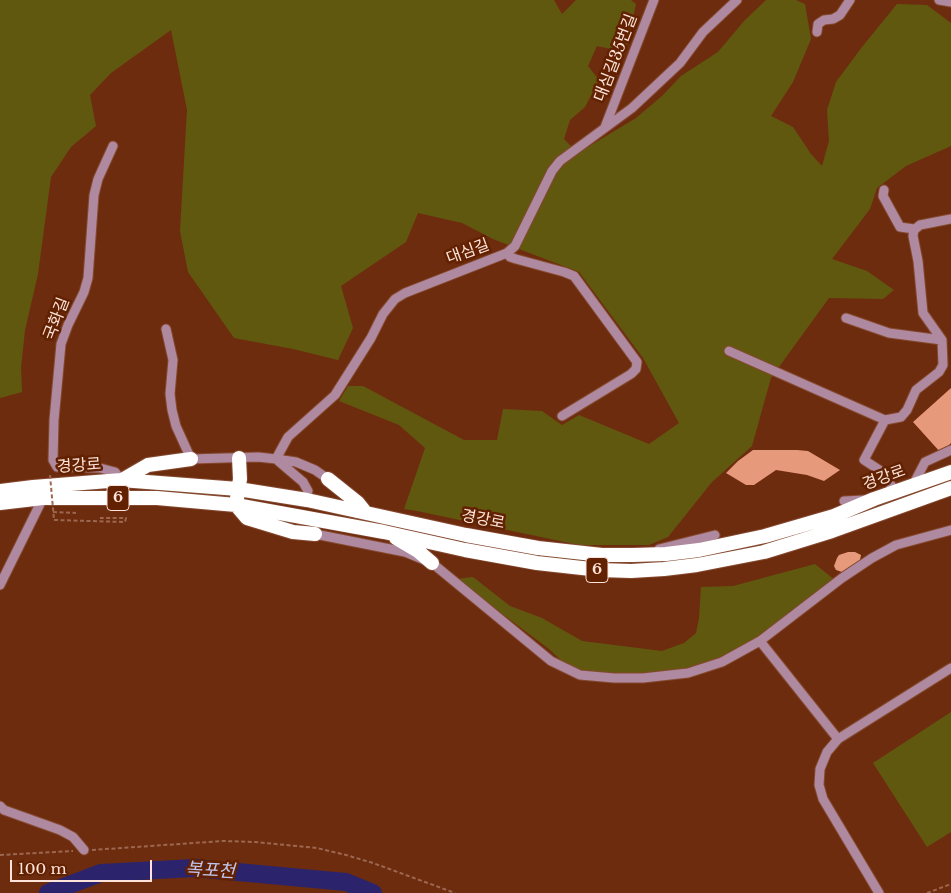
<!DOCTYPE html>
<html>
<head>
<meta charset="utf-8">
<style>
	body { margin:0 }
	#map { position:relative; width:951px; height:893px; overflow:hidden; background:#6e2c0f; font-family:"Libre Baskerville",serif }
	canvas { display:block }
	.scale { position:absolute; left:10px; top:860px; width:142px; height:22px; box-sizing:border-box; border:2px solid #fde3da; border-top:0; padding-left:6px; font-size:15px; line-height:18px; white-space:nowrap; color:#fde3da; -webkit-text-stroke:4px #622101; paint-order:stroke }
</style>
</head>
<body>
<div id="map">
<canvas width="951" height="893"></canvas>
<div class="scale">100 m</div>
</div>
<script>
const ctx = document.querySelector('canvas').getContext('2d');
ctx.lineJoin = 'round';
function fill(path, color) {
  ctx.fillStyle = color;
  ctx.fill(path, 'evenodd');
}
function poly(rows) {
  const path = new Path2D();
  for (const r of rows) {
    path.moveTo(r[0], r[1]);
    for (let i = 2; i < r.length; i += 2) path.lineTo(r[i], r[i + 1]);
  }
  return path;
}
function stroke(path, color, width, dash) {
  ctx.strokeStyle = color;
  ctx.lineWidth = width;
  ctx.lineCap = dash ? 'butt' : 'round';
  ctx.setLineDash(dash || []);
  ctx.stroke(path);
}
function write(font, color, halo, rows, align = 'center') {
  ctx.font = font + ' "Libre Baskerville","Noto Sans KR",serif';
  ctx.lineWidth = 5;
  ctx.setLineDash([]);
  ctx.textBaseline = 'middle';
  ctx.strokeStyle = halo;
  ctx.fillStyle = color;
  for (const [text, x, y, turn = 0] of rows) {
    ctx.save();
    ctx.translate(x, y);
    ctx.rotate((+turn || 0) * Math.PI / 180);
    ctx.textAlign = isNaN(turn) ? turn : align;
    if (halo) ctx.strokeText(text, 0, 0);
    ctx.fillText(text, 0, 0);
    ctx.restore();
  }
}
const green = poly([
	[0,0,554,0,562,14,576,0,631,0,636,4,625,52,597,46,588,66,599,80,585,107,570,120,564,139,578,153,636,118,662,96,681,76,718,52,744,21,766,0,796,0,805,4,811,39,793,82,771,116,793,127,811,154,822,166,829,141,827,110,836,82,862,47,897,4,927,5,951,23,951,146,906,166,877,188,870,209,832,259,867,271,894,290,883,299,829,298,771,378,752,446,712,482,668,537,649,545,579,545,417,511,404,509,425,448,399,425,339,401,348,386,363,386,464,440,497,440,503,409,542,411,562,425,579,415,649,444,679,423,643,358,579,272,493,239,462,223,418,213,406,242,341,286,353,328,338,360,293,349,234,338,188,272,180,231,187,110,171,30,111,73,90,95,96,126,71,147,51,177,38,274,25,330,21,368,22,392,0,398],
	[815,564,841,585,769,633,726,656,678,671,645,676,580,672,566,665,549,649,456,579,473,577,510,606,542,618,582,641,662,651,684,643,696,633,699,618,701,587,733,586],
	[951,712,951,832,927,847,873,763]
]);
const river = poly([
	[48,893,101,873,194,868,346,882,373,893]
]);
const building = poly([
	[951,388,951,443,941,453,913,422],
	[753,450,797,450,808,451,840,470,824,481,807,475,776,470,754,485,746,485,726,473,738,461],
	[848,552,855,552,861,555,860,560,842,572,836,570,834,566,837,558,839,555]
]);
const path = poly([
	[53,512,76,513],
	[54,520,125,522,126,518,100,518],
	[92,850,223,841,255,842,317,848,346,855,373,863,455,893],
	[0,855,73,851],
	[927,893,951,884]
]);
const minor = poly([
	[939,0,951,2],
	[817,32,818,24,824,20,833,19,840,15,850,0],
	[605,127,654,0],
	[113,146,98,179,94,195,88,278,84,292,68,325,61,344,54,420,53,460,57,467,100,468,115,472,121,480],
	[884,190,883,196,900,227,914,229],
	[507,253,510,257,516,259,564,272,574,276,637,362,636,369,631,374,562,416],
	[846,318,889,333,942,340],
	[166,329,173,360,170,394,172,410,176,426,191,459,258,457,276,459,296,462,315,470,328,479],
	[729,351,885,420],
	[276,459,288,437,335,395,371,338,383,314,395,299,405,293,507,253,515,246,552,171,560,161,632,108,680,63,703,32,737,0],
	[276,459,303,482,308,491],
	[913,485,925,462,951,450],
	[895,492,884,473,864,460,885,420,901,417,907,410,916,390,939,372,943,365,942,340,923,313,918,261,913,236,914,230,920,225,951,219],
	[844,501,864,500],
	[315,532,315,534,405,552,432,563,551,661,580,675,614,678,643,678,688,673,722,662,760,641,842,578,872,558,896,545,951,530],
	[659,549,715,535],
	[0,585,43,498],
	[760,641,838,739,951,668],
	[838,739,827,752,820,769,819,785,823,799,879,893],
	[0,806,4,810,60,830,73,837,84,850]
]);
const highway = poly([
	[239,458,240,479,236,505,247,518,293,532,315,534],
	[328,479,358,503,366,513],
	[122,480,148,465,191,459],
	[0,491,33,487,121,480,238,489,307,500,466,535,538,548,602,555,633,555,666,554,699,550,765,536,834,516,874,499,951,472],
	[0,503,43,498,157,498,236,505,384,532,465,550,537,563,600,570,631,571,664,569,697,565,764,552,832,531,951,488],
	[396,538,418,551,432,563]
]);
const pathBridge = poly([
	[50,475,54,520]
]);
const shields = [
	[118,498,22],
	[597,570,22]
];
const shieldNames = [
	["6",118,498],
	["6",597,570]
];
const streetNames = [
	["대심길35번길",616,58,-69],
	["대심길",468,252,-20],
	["국화길",57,319,-69],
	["경강로",79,466,-4],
	["경강로",884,478,-20],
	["경강로",483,520,11]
];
const waterNames = [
	["복포천",210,871,3]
];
fill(green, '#61580f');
stroke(river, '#2b246c', 18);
fill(building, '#e7997b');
stroke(minor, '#85492f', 11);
stroke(highway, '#85492f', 16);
stroke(path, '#9c6750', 2, [4, 2.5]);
stroke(minor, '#ae899f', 9);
stroke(highway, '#fff', 14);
stroke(pathBridge, '#9c6750', 2, [4, 2.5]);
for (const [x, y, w] of shields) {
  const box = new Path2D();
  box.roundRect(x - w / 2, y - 12.5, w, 25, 4);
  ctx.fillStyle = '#622101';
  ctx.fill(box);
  stroke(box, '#fde3da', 1);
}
write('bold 15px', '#fde3da', null, shieldNames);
write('16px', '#fde3da', '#622101', streetNames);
write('italic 18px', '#c2c5f0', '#622101', waterNames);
</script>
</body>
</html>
